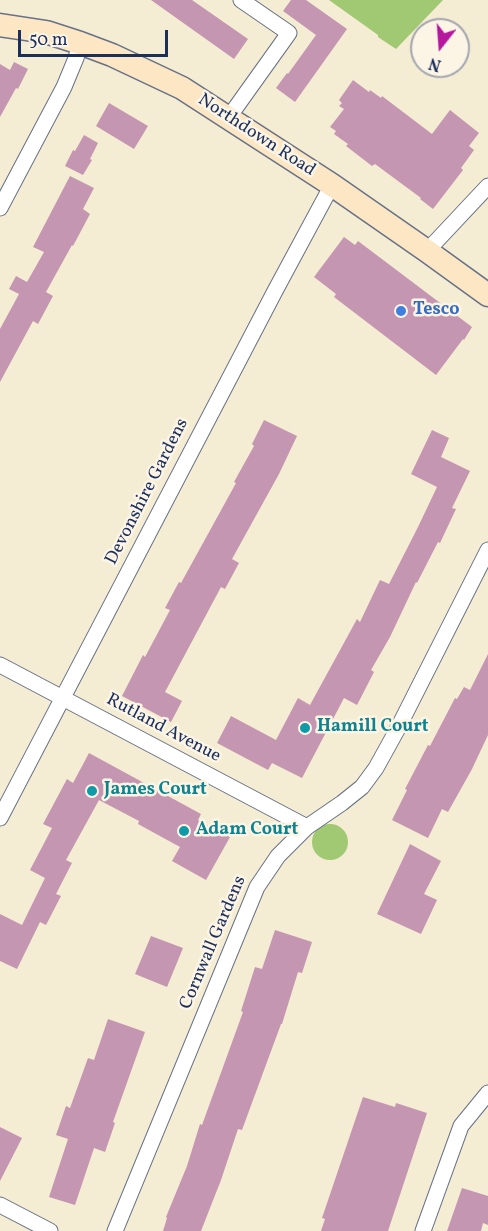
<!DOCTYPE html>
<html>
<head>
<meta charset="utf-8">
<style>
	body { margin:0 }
	#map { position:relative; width:488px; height:1231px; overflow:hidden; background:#f4ecd3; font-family:Vollkorn,serif }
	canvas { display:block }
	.north { position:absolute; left:410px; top:18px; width:60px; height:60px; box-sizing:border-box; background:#fcf5e5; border:2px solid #a2a6af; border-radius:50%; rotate:197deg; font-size:16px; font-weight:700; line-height:24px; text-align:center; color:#1b2f5e }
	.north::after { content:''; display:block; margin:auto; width:21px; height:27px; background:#b5179e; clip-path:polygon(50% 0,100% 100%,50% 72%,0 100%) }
	.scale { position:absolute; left:18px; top:30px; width:150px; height:27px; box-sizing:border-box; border:3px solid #1b2f5e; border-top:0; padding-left:8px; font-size:18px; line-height:21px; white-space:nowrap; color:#1b2f5e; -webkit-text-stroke:4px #fcf5e5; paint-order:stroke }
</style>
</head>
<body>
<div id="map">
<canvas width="488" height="1231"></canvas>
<div class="north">N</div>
<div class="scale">50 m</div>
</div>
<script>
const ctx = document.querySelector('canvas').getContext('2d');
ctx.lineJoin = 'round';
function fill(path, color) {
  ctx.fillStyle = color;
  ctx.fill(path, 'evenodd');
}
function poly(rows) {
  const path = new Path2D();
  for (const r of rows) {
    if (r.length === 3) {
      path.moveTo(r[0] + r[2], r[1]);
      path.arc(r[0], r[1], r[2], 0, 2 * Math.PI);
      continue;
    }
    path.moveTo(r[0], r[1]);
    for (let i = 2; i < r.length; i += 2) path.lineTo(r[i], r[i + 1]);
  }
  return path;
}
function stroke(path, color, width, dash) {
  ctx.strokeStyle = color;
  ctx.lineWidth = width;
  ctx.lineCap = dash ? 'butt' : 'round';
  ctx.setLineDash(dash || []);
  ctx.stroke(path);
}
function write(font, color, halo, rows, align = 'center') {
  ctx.font = font + ' Vollkorn,serif';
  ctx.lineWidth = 5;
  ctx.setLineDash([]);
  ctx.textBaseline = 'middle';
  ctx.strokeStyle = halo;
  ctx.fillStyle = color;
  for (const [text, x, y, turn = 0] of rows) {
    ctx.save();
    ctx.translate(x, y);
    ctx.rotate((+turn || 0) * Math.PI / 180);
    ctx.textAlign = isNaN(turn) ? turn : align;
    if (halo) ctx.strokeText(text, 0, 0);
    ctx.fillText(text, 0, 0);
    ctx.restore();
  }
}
const green = poly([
	[329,0,443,0,396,49,378,37,378,35],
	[330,842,18]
]);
const building = poly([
	[151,0,192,0,248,39,234,59],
	[291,0,306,0,347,29,295,102,276,88,287,73,288,74,316,35,283,11],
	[14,62,28,69,18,89,16,88,0,117,0,64,10,70],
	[353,80,369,92,370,90,381,98,382,96,432,134,450,110,479,133,469,146,474,150,461,168,463,170,433,209,420,199,421,198,375,164,372,166,346,146,348,144,334,134,336,131,330,127,344,109,339,106,342,103,339,100],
	[109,103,148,126,134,149,96,126],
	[84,135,98,143,90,159,92,160,83,175,65,166,73,150,75,151],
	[70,176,94,188,83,209,90,214,73,246,72,245,46,292,53,296,38,324,33,321,0,382,0,329,19,294,9,289,16,276,27,282,44,252,33,247],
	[344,237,355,245,358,241,472,327,464,340,463,339,436,375,334,297,336,294,314,277],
	[264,420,297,436,279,474,232,559,239,563,225,589,221,587,165,692,182,701,171,722,122,696,143,655,145,657,170,610,165,608,179,582,181,583,236,483,234,482,254,446,252,444],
	[432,430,449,438,441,457,470,471,452,508,456,509,440,543,438,542,417,583,416,582,390,637,371,670,374,672,357,705,344,698,302,778,272,763,268,770,217,743,231,716,276,740,298,698,310,705,357,619,360,622,380,580,389,584,418,527,437,487,411,474],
	[488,654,488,735,472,769,448,812,442,809,428,838,392,820,407,790,405,789,428,745,430,746,455,698,457,699,464,687,470,690],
	[89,753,201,814,198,820,230,837,206,880,172,861,180,847,138,824,139,821,99,800,66,860,72,863,56,894,61,896,46,925,40,922,17,969,0,961,0,914,22,925,45,878,30,870,52,828,43,824,67,779,73,783],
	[410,844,441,861,424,894,437,900,421,934,377,914],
	[275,930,312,942,302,973,298,972,282,1024,281,1024,242,1130,238,1129,221,1180,201,1231,163,1231,167,1218,166,1217,187,1166,200,1124,202,1125,243,1012,241,1011,255,967,262,969],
	[151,936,183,948,167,987,135,974],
	[108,1019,145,1032,113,1122,115,1123,105,1152,94,1148,75,1205,49,1197,68,1139,56,1135,66,1106,70,1108,88,1058,94,1060],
	[363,1097,395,1107,396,1103,427,1113,388,1231,321,1231,325,1219,322,1218],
	[0,1127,22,1138,0,1181],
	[462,1188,488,1196,488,1225,483,1223,481,1231,447,1231]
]);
const minor = poly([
	[229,117,289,33,241,0],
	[0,208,64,87,76,58,80,43],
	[427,251,488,186],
	[0,665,307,827],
	[0,818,275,291,332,185],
	[0,1205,50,1231],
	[115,1231,257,887,278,856,307,827,342,803,362,787,376,768,397,730,488,550],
	[423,1231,461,1126,488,1093]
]);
const secondary = poly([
	[0,25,46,32,80,43,112,55,182,88,332,185,427,251,488,295]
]);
const markers = [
	[401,311,6,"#3f7fe0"],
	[305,728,6,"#0f9aa8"],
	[92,791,6,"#0f9aa8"],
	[184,831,6,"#0f9aa8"]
];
const streetNames = [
	["Northdown Road",256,136,33],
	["Devonshire Gardens",148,492,-63],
	["Rutland Avenue",163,729,28],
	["Cornwall Gardens",214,943,-67]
];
const shopNames = [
	["Tesco",413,311]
];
const cultureNames = [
	["Hamill Court",317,728],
	["James Court",104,791],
	["Adam Court",196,831]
];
fill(green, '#a1c873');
fill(building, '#c596b1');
stroke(minor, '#677187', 17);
stroke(secondary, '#677187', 25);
stroke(minor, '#fff', 15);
stroke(secondary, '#fce6c4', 22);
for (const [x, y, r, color] of markers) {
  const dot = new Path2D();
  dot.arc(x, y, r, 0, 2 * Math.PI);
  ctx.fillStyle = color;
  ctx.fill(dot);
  stroke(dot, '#fcf5e5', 2);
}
write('18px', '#1b2f5e', '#fcf5e5', streetNames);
write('bold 18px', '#366cbe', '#fcf5e5', shopNames, 'left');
write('bold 18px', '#0d838f', '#fcf5e5', cultureNames, 'left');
</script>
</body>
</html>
